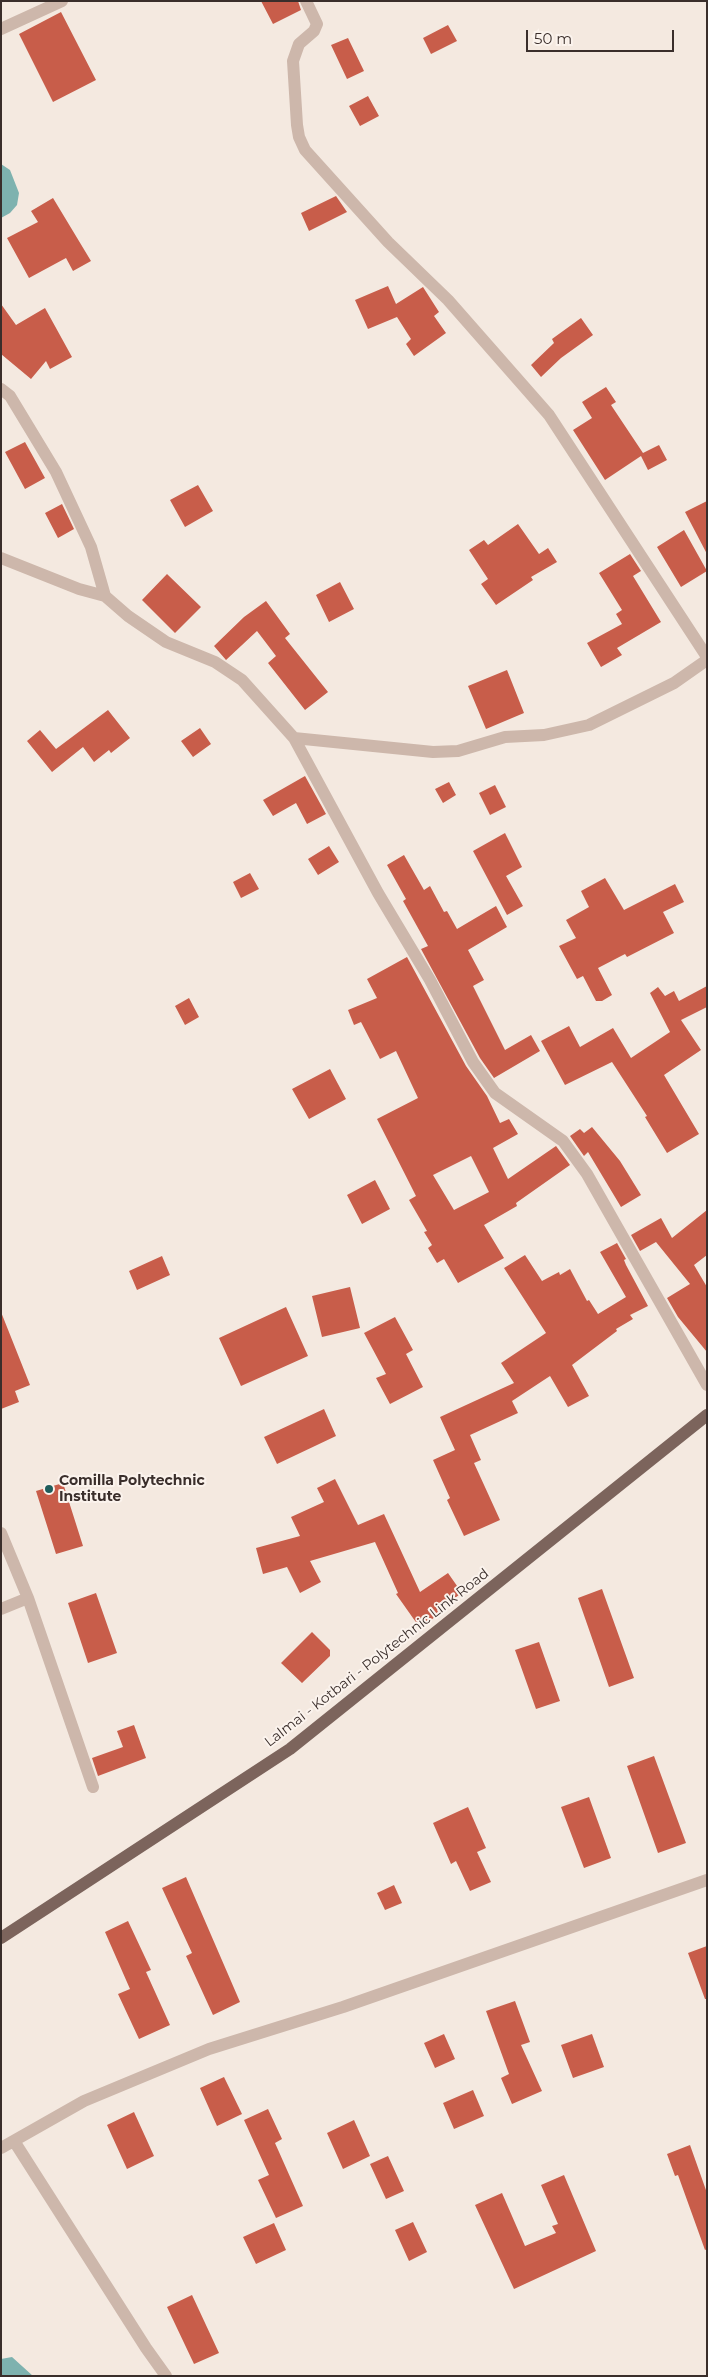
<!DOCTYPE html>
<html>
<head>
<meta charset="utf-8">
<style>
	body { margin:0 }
	#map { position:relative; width:708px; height:2377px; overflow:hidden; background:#f4e9e0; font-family:Montserrat,sans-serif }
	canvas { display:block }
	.frame { position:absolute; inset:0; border:2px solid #3a2e2b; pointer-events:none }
	.scale { position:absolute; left:526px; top:30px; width:148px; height:22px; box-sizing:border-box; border:2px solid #3a2e2b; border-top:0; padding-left:6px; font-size:15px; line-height:18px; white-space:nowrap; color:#3a2e2b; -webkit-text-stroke:4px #fbf3ed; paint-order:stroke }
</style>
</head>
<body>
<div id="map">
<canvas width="708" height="2377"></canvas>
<div class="frame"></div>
<div class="scale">50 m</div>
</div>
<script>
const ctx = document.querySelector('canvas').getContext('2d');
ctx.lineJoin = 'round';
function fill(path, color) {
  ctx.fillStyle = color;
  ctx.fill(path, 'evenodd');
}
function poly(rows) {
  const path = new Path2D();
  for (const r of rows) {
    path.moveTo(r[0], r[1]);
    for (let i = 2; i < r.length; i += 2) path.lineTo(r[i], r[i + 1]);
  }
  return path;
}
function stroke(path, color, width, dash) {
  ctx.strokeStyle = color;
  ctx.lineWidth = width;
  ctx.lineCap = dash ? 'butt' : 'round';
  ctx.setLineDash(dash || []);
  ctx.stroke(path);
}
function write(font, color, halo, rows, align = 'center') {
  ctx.font = font + ' Montserrat,sans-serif';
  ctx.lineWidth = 4;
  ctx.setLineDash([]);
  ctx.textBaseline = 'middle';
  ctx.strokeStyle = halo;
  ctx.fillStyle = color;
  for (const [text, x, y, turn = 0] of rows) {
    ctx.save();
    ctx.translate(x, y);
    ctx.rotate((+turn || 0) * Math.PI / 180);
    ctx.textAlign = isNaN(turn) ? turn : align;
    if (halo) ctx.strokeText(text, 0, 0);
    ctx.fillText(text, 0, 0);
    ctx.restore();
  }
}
const water = poly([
	[1,164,10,170,19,193,17,205,10,213,1,218],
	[12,2357,33,2376,1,2376,1,2359]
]);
const building = poly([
	[261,1,298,1,301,10,273,24],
	[61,12,96,80,53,102,19,34],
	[448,25,457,41,431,54,423,38],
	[348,38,364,71,347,79,331,45],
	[368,96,379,116,360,126,349,106],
	[336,196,347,212,309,231,301,213],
	[53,198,91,261,73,271,66,258,29,278,7,238,38,222,31,211],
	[388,286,396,304,423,287,439,312,434,316,446,333,414,356,406,344,411,339,397,317,368,329,355,300],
	[1,304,16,325,45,308,72,357,50,369,46,361,31,379,1,354],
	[581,318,593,335,561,358,541,377,531,365,554,343,552,339],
	[606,387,616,402,611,405,643,453,659,445,667,460,648,470,641,456,605,480,573,430,592,418,582,402],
	[25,442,45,478,25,489,5,452],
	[198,485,213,511,185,527,170,500],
	[707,501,707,554,685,512],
	[62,504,74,529,58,538,45,513],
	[518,524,539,554,548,548,557,562,531,577,533,580,496,605,481,584,488,579,469,550,484,540,488,545],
	[684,530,707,571,681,587,657,547],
	[630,554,641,571,633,576,661,622,617,648,622,655,601,667,587,643,622,624,616,614,622,610,599,573],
	[167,574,201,607,175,633,142,600],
	[340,582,354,609,329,622,316,595],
	[266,601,290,634,285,638,328,692,305,710,268,663,276,656,257,631,226,660,214,646,244,617],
	[507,670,524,713,486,729,468,686],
	[108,710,130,738,111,753,109,750,94,762,83,747,52,772,27,741,40,730,56,749],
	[200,728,211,744,193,757,181,741],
	[305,776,326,814,307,824,296,803,273,816,263,800],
	[449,782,456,795,443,803,435,789],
	[495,785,506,807,490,815,479,793],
	[505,833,522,867,506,876,523,906,507,915,473,851],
	[329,846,339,862,318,875,308,859],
	[404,855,424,890,430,886,444,912,447,911,457,929,496,906,507,927,468,950,484,980,473,986,505,1050,531,1035,540,1051,494,1078,480,1058,421,949,428,946,403,901,406,899,387,865],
	[250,873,259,889,241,898,233,882],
	[605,878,624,910,675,884,684,902,663,912,674,933,627,957,625,954,598,968,612,995,602,1001,596,1001,583,976,577,979,559,946,576,938,566,920,589,907,581,891],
	[407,957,466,1066,487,1096,500,1123,509,1119,518,1134,493,1148,508,1179,556,1146,570,1165,516,1203,517,1206,484,1225,504,1258,458,1283,444,1259,437,1263,428,1248,432,1245,424,1232,427,1231,409,1200,416,1196,377,1119,418,1098,396,1051,380,1059,361,1022,354,1025,348,1010,377,998,367,979],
	[471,1156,489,1192,454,1210,433,1175],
	[707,986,707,1007,681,1020,701,1050,664,1075,699,1134,667,1153,645,1117,647,1116,612,1062,565,1085,541,1041,569,1026,580,1047,613,1028,631,1058,670,1032,650,993,658,987,665,996,674,991,679,1001],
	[189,998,199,1017,185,1025,175,1006],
	[330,1069,346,1099,309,1119,292,1089],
	[592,1127,620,1161,641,1195,621,1207,588,1152,584,1156,570,1136,580,1129,584,1133],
	[375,1180,390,1209,362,1224,347,1195],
	[707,1210,707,1255,694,1265,707,1287,707,1352,678,1317,667,1298,690,1284,656,1242,640,1251,631,1235,661,1218,672,1238],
	[617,1243,626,1259,624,1260,626,1265,648,1306,630,1315,633,1319,616,1329,617,1331,572,1365,589,1396,568,1407,550,1376,512,1401,518,1413,470,1435,481,1460,474,1463,500,1520,464,1536,447,1500,450,1498,433,1460,455,1450,440,1417,514,1383,501,1363,546,1333,504,1268,525,1255,542,1281,559,1272,560,1275,570,1269,587,1301,589,1300,598,1314,626,1297,600,1252],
	[162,1256,170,1275,137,1290,129,1271],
	[350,1287,360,1328,322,1337,312,1296],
	[286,1307,308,1356,241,1386,219,1338],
	[1,1312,30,1385,15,1391,19,1402,1,1409],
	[395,1317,413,1350,406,1354,423,1387,390,1404,376,1378,386,1374,364,1333],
	[324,1409,336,1436,277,1464,264,1437],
	[335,1479,358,1525,384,1514,420,1592,448,1573,462,1593,437,1610,439,1614,420,1628,396,1594,398,1593,375,1542,310,1561,321,1582,300,1593,287,1567,263,1574,256,1548,300,1536,291,1517,324,1502,317,1488],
	[63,1483,83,1546,56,1554,36,1491],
	[602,1589,634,1678,609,1687,578,1598],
	[96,1593,117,1653,88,1663,68,1603],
	[312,1632,330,1650,330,1656,302,1683,281,1663],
	[539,1642,560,1701,536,1709,515,1650],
	[134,1725,146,1758,98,1776,92,1758,123,1747,117,1731],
	[654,1756,686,1843,658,1853,627,1766],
	[589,1797,611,1858,584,1868,561,1807],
	[468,1807,486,1848,477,1852,491,1882,470,1891,456,1861,451,1864,433,1823],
	[186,1877,240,2002,213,2015,186,1956,192,1953,162,1888],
	[394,1885,402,1903,385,1910,377,1893],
	[128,1921,151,1970,146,1972,170,2025,139,2039,118,1994,130,1989,105,1932],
	[707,1946,707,1999,705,1999,688,1953],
	[515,2001,530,2042,521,2045,542,2091,512,2104,501,2078,509,2074,486,2011],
	[444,2034,455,2059,435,2068,424,2043],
	[592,2034,604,2067,573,2078,561,2045],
	[224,2077,242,2114,217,2126,200,2088],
	[473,2090,484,2116,454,2129,443,2103],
	[268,2109,282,2139,275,2143,303,2206,276,2218,258,2180,269,2175,244,2120],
	[134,2112,154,2156,127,2169,107,2125],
	[354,2120,370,2156,343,2169,327,2133],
	[690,2145,707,2193,707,2249,705,2250,678,2175,675,2176,667,2154],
	[388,2156,404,2191,386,2199,370,2164],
	[564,2175,596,2251,514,2289,475,2205,502,2193,525,2246,556,2233,552,2226,558,2224,541,2185],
	[413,2222,427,2252,409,2261,395,2230],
	[274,2223,286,2250,256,2264,243,2237],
	[192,2295,219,2353,194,2364,167,2307]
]);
const minor = poly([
	[306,1,317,24,314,31,299,44,293,61,297,125,299,137,305,150,388,242,448,300,549,415,707,657],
	[1,29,62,1],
	[1,389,10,396,56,472,91,547,105,596],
	[1,558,79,589,105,596,128,616,166,642,215,662,242,680,294,738,378,893,430,980,473,1062,495,1093,563,1141,587,1174,707,1385],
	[294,738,433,752,458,751,505,737,544,735,589,725,674,683,707,660],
	[1,1533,28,1598,93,1787],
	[1,1609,28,1598],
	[14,2141,146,2348,166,2376],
	[1,2148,84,2101,209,2049,343,2007,707,1880]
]);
const major = poly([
	[1,1938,290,1749,707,1415]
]);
const markers = [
	[49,1489,5,"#1f5d5c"]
];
const poiNames = [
	["Comilla Polytechnic",59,1481],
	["Institute",59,1497]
];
const streetNames = [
	["Lalmai - Kotbari - Polytechnic Link Road",377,1658,-38]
];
fill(water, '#7eb2af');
fill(building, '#c85d4a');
stroke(minor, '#cdb7ab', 12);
stroke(major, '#7c645c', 12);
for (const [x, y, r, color] of markers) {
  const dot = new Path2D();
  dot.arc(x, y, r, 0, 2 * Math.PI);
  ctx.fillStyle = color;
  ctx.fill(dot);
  stroke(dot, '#fbf3ed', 2);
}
write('bold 14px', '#3a2e2b', '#fbf3ed', poiNames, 'left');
write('14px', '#3a2e2b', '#fbf3ed', streetNames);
</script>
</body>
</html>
